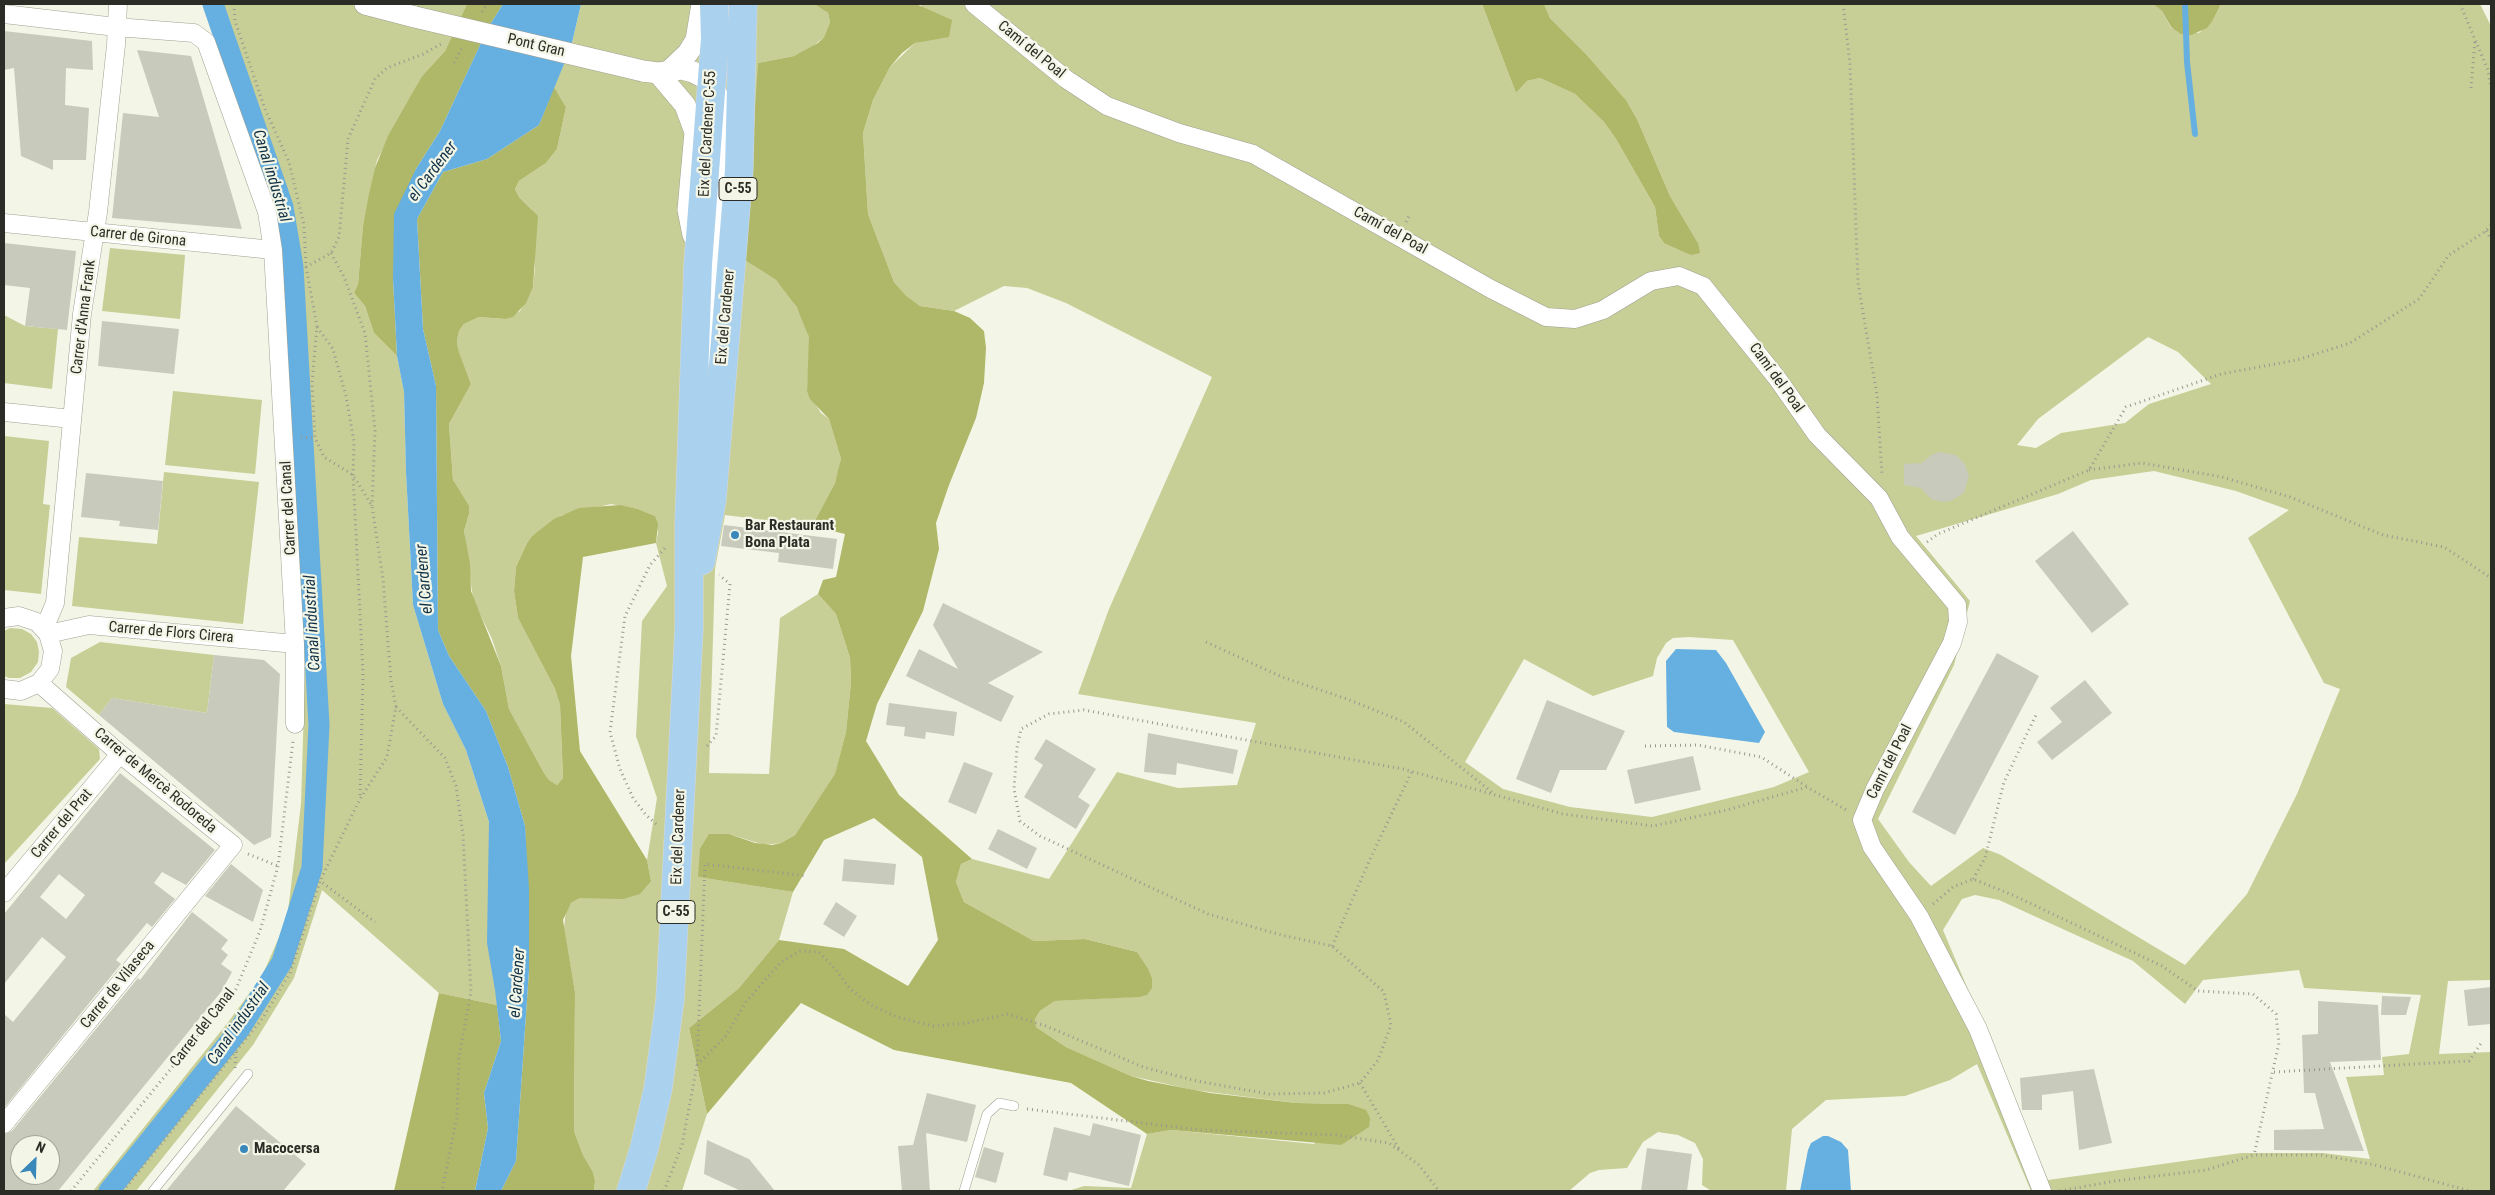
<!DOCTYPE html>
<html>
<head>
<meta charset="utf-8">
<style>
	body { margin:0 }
	#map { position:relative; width:2495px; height:1195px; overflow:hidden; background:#f3f6e6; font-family:"Roboto Condensed",sans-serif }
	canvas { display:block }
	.frame { position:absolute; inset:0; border:5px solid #2c2c27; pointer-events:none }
	.north { position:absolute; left:10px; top:1135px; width:50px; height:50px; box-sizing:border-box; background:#f3f6e6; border:1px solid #a3a59a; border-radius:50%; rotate:24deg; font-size:14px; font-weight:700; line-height:20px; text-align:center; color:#2c2c27 }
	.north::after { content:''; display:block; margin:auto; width:18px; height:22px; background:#3a87ba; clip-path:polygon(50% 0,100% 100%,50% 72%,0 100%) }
</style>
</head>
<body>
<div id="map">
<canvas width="2495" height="1195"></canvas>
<div class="frame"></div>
<div class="north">N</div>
</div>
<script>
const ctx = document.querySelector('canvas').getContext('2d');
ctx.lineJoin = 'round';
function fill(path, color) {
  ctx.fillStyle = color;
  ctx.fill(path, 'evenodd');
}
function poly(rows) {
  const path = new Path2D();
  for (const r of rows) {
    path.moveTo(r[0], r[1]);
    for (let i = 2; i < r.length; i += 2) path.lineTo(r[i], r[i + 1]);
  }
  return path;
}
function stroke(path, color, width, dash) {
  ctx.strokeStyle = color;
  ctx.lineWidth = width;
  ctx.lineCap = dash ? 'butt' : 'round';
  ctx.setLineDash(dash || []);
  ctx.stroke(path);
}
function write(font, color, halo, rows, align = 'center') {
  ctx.font = font + ' "Roboto Condensed",sans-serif';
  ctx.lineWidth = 4.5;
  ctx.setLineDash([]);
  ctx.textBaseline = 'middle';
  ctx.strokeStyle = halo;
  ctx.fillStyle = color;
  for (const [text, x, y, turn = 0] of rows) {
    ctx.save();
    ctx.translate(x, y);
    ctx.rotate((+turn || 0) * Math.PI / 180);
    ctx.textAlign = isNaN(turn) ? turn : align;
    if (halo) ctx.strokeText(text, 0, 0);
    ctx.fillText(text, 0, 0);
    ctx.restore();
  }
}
const green = poly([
	[207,4,467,4,445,51,422,76,377,160,363,226,358,284,354,293,365,306,374,333,397,356,404,392,406,472,413,605,443,704,466,750,489,822,489,881,497,1005,439,993,322,890,294,978,253,1045,136,1191,93,1191,229,1021,262,976,287,919,301,804,306,643,289,289,276,207],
	[581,4,814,4,828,13,830,22,824,37,811,48,794,56,758,63,753,265,776,280,792,298,807,330,809,337,809,355,807,391,821,413,829,419,841,459,840,467,835,483,812,526,725,515,715,569,709,773,769,774,780,618,818,594,836,614,850,658,851,682,846,732,835,775,795,835,781,843,764,845,729,834,698,877,793,892,779,940,738,989,689,1028,707,1114,682,1191,594,1191,595,1181,593,1172,583,1155,574,1131,575,992,564,928,566,910,571,903,580,898,651,881,647,860,657,798,636,736,642,621,667,586,656,543,658,533,655,516,638,509,611,504,562,515,532,536,527,543,516,567,514,591,518,618,555,689,560,705,563,778,557,785,549,780,544,773,509,709,501,666,492,639,473,599,464,531,469,514,453,480,449,424,471,384,458,349,457,340,459,331,464,324,479,317,505,319,520,311,533,287,535,268,532,210,519,197,515,189,519,181,546,163,557,149,566,107,554,87,571,47],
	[916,4,1482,4,1516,93,1527,81,1540,78,1575,94,1604,122,1616,139,1655,207,1659,236,1664,243,1698,243,1670,196,1637,119,1626,100,1586,54,1550,18,1544,4,2153,4,2162,11,2171,28,2199,33,2213,20,2221,4,2480,4,2491,26,2491,980,2448,981,2439,1054,2491,1052,2491,1191,2031,1191,1977,1064,1950,1080,1905,1096,1826,1100,1792,1129,1786,1191,1710,1190,1702,1185,1703,1159,1695,1143,1678,1135,1658,1132,1643,1142,1627,1168,1599,1170,1590,1173,1569,1191,1068,1191,1084,1186,1131,1188,1147,1134,1171,1130,1314,1144,1348,1104,1296,1103,1193,1090,1131,1076,1066,1047,1036,1027,1035,1019,1040,1011,1055,1001,1130,997,1152,978,1137,952,1085,939,1034,941,964,902,956,882,961,864,972,859,1049,879,1117,772,1178,788,1237,785,1256,723,1078,694,1109,609,1212,377,1066,303,1027,288,1004,286,954,311,920,306,906,297,894,282,868,214,863,133,873,100,890,67,915,43,932,39,921,5],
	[2148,337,2178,352,2211,384,2149,404,2125,423,2061,433,2036,448,2017,445,2038,419],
	[2154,471,2236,491,2289,510,2248,538,2324,683,2340,689,2297,794,2247,894,2185,965,2001,855,1983,848,1931,886,1909,862,1878,819,1954,665,1970,601,1916,536,2058,494,2091,480],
	[1689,637,1733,640,1809,772,1774,787,1652,817,1570,807,1503,789,1465,762,1524,659,1593,696,1653,676,1657,658,1666,643,1673,638],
	[1975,895,1999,900,2133,961,2185,1004,2203,980,2299,970,2304,988,2421,995,2409,1054,2382,1057,2384,1075,2346,1077,2370,1159,2323,1153,2241,1153,2048,1180,1943,930,1962,899],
	[110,248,185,255,180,319,102,311],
	[4,315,25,326,58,329,52,389,4,383],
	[173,391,262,400,255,474,165,465],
	[4,436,49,441,43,504,50,505,41,594,4,590],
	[164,472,259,482,243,624,72,606,79,537,157,544],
	[10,628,22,629,31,634,37,642,39,652,38,662,31,672,20,678,9,678,4,676,4,631],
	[100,642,214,655,207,713,112,698,99,715,66,687,71,658],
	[4,704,52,708,99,749,100,759,4,864]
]);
const forest = poly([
	[467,4,503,4,488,28,440,131,416,169,393,279,397,356,374,333,365,306,354,293,358,284,363,226,369,194,375,168,388,136,422,76,445,51],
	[814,4,916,4,952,20,949,37,915,43,902,53,890,67,873,100,863,133,868,214,894,282,906,296,920,306,954,311,970,318,984,331,986,348,984,383,976,418,949,485,936,523,939,549,923,611,877,704,866,741,899,795,972,859,961,864,956,882,964,902,1034,941,1085,939,1137,952,1148,969,1152,978,1152,988,1147,995,1139,997,1055,1001,1040,1011,1035,1019,1036,1027,1066,1047,1131,1076,1148,1081,1210,1093,1296,1103,1348,1104,1366,1110,1370,1118,1369,1127,1341,1145,1171,1130,1147,1134,1071,1083,894,1050,801,1003,707,1114,689,1028,738,989,779,940,844,949,908,986,938,940,922,857,874,818,824,840,793,892,698,877,700,849,709,834,729,834,755,843,772,845,781,843,795,835,835,774,846,732,851,682,850,658,836,614,818,594,823,580,836,577,845,534,812,526,835,483,841,459,829,419,810,399,807,391,809,337,796,306,776,280,745,260,758,63,794,56,818,43,824,37,830,22,828,13],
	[1482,4,1544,4,1550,18,1586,54,1626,100,1637,119,1670,196,1698,243,1700,253,1691,255,1664,243,1659,236,1655,207,1616,139,1604,122,1575,94,1540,78,1527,81,1516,93],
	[2153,4,2221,4,2213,20,2207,28,2191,35,2181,34,2171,27,2162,11],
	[554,87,566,107,557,149,546,163,519,181,515,189,519,197,538,216,533,287,526,303,513,317,505,319,479,317,464,324,459,331,457,340,458,349,471,384,449,424,453,480,469,506,469,514,464,531,470,564,471,591,501,666,509,709,544,773,549,780,557,785,563,778,560,705,555,689,518,618,514,591,516,567,527,543,532,536,554,519,579,508,620,505,638,509,655,516,658,524,656,543,583,557,571,656,580,751,647,860,651,881,640,894,623,899,580,898,571,903,563,920,575,992,574,1131,583,1155,593,1172,595,1181,594,1191,501,1191,516,1161,529,970,525,826,508,767,486,711,449,656,438,630,436,386,423,329,417,219,443,172,487,159,539,125],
	[439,993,497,1005,501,1041,484,1093,488,1128,475,1191,394,1191]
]);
const water = poly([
	[503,4,581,4,571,47,539,125,487,159,443,172,417,219,423,329,436,386,438,630,449,656,486,711,508,767,525,826,529,889,529,970,516,1161,501,1191,475,1191,488,1128,484,1093,501,1041,495,990,487,943,489,822,466,750,443,704,413,605,406,472,404,392,397,356,393,279,394,214,416,169,440,131,488,28],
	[1676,649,1716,650,1726,663,1765,732,1759,743,1674,732,1667,727,1666,661],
	[1823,1136,1828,1136,1841,1142,1848,1150,1851,1191,1800,1191,1808,1150,1811,1143]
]);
const stream = poly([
	[2185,4,2187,62,2195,134]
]);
const canal = poly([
	[109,1191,239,1030,282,962,312,868,319,725,293,267,283,207,213,4]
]);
const building = poly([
	[4,31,92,41,93,70,66,68,65,105,89,108,86,160,53,160,53,170,21,156,14,68,4,70],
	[137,50,191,56,242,229,112,218,123,113,159,117],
	[4,243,76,251,67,330,25,326,30,288,4,285],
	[102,321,179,329,174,374,98,366],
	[1939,452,1956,455,1964,463,1969,475,1964,493,1951,501,1943,502,1931,499,1921,488,1904,485,1904,464,1922,463,1931,455],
	[86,473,163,481,158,530,119,526,120,521,81,517],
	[724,525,837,539,833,569,778,562,779,553,721,546],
	[2073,531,2129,604,2092,633,2035,561],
	[943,603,1043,652,988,683,1014,696,1001,722,906,676,919,649,958,669,933,625],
	[1997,653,2039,676,1955,835,1912,812],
	[214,655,264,660,280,674,271,837,254,845,99,715,112,698,207,713],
	[2085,680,2112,713,2052,760,2037,742,2062,722,2050,708],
	[1547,700,1625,731,1606,770,1560,770,1551,793,1516,779],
	[889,703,957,712,954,736,926,732,925,739,904,736,905,727,886,725],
	[1148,733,1238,750,1233,774,1177,763,1176,775,1144,772],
	[1046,739,1096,769,1078,797,1090,805,1076,829,1024,797,1043,765,1034,759],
	[1693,756,1701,790,1635,804,1627,770],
	[964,762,993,773,976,814,948,802],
	[120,773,215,850,186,885,162,872,154,883,175,899,152,927,147,923,116,960,121,964,4,1108,4,1014,13,1022,66,957,42,937,4,984,4,914],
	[59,874,85,895,66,919,40,897],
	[998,829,1037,848,1027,869,988,849],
	[844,859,896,864,894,885,842,881],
	[231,864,263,890,253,922,205,896],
	[836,902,857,916,844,937,823,924],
	[192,912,228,940,221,949,228,955,221,964,232,972,221,992,58,1191,4,1191,4,1134,12,1131,138,978,140,980],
	[20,1145,50,1145,50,1175,20,1175],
	[2491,987,2491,1024,2468,1026,2464,990],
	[2382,996,2411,997,2406,1015,2381,1015],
	[2318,1001,2378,1005,2381,1060,2330,1062,2364,1151,2274,1150,2274,1130,2324,1129,2315,1093,2304,1093,2302,1035,2318,1034],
	[2094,1069,2112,1143,2079,1150,2073,1091,2042,1095,2042,1110,2022,1110,2020,1078],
	[927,1093,976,1105,967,1142,926,1133,930,1191,902,1191,898,1146,913,1145],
	[236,1106,306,1164,283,1191,166,1191],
	[1093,1123,1141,1135,1129,1186,1069,1172,1067,1181,1043,1175,1054,1127,1090,1136],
	[707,1140,749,1159,775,1191,741,1191,704,1174],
	[984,1147,1004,1153,996,1183,975,1177],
	[1647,1148,1692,1154,1687,1191,1641,1191]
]);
const path = poly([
	[234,4,235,21,265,109,289,162,304,225,306,267,317,326,312,383,315,438,324,457,353,475,372,506,383,579,391,681,396,707,387,757,360,799,320,881],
	[1843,4,1850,64,1858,283,1877,395,1882,475],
	[2460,4,2488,70,2491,88],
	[482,12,487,4],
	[454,63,462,48],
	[2471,88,2475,40],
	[1406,222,1410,214],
	[2486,231,2491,239],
	[331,253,344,277,365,333,375,431,372,506],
	[306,267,331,253,339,237,348,139,375,79,387,68,423,54,441,44],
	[317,327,333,349,346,396,354,442,353,475,363,673,360,798],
	[301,437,315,438],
	[2089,470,2142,463,2222,477,2290,497,2383,535,2444,547,2491,578],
	[1927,542,1938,534,2089,470,2126,407,2221,374,2297,360,2350,343,2419,299,2449,255,2486,231,2491,225],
	[1206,642,1282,677,1347,699,1404,722,1493,793],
	[396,707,445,758,456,786,463,835,471,992,459,1056,457,1117,442,1191],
	[707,746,716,736,730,584,719,575],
	[1645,746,1698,745,1761,757,1806,786],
	[656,824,646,815,633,798,620,769,610,732,625,616,650,565,666,547],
	[248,854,278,866],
	[1973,879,1985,858,2004,782,2036,715],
	[1933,904,1953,887,1973,879,2015,896,2162,966,2198,991,2253,994,2276,1014,2279,1043,2254,1155],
	[1332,946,1371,857,1412,771],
	[697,1065,725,1037,746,1002,781,962,800,951,819,952,837,971,850,989,871,1005,897,1017,933,1026,967,1023,1008,1014,1046,1026,1143,1067,1197,1081,1269,1094,1324,1093,1360,1083,1378,1060,1391,1025,1384,992,1332,946,1281,935,1208,914,1040,836,1020,821,1014,789,1017,748,1021,729,1049,714,1084,710,1403,769,1563,814,1653,826,1727,810,1807,787,1848,811],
	[235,1068,236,1052],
	[2274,1072,2469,1061,2482,1042],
	[1360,1083,1399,1149],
	[1027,1109,1201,1130,1336,1135,1389,1143,1419,1165,1439,1191],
	[71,1191,236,989,260,931,278,866,293,741],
	[123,1191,262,1019,290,973,320,881,375,922],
	[664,1191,682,1145,697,1065,705,864,807,876],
	[2060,1191,2115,1181,2206,1170,2254,1155,2321,1155,2375,1165,2470,1191]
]);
const service = poly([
	[153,1191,248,1074],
	[964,1191,987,1114,999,1103,1014,1106]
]);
const minor = poly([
	[974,4,1066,79,1107,106,1179,133,1253,154,1491,289,1546,317,1575,319,1603,310,1651,281,1679,276,1703,286,1777,378,1817,435,1879,498,1900,537,1957,605,1958,622,1952,643,1875,789,1862,820,1872,847,1919,916,1978,1029,2042,1191],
	[4,14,116,27,194,33,206,42,267,212,273,250,295,644,295,724],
	[4,223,273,250],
	[4,412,72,419],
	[4,618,19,616,37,622,48,634,53,651,50,669,39,683,21,691,4,689],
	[44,629,55,603,82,314,98,212,116,45,118,4],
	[48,634,89,625,295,644],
	[4,893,120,754],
	[4,1124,233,845,120,754,39,683]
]);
const tertiary = poly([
	[365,4,415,17],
	[643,71,658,73,682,69,693,72,710,81,722,105,722,162,711,304,711,338,720,366],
	[669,71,688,53,696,40,702,4],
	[658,73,685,105,695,132,688,210,693,235]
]);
const primary = poly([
	[701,561,712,500,739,170,743,4],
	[631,1191,644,1149,658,1089,670,1000,689,629,689,522,698,264,715,39,714,4]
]);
const tertiaryBridge = poly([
	[415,17,643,71]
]);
const markers = [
	[735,535,5,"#3a87ba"],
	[244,1149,5,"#3a87ba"]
];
const shields = [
	[738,189,38],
	[676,912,38]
];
const shieldNames = [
	["C-55",738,189],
	["C-55",676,912]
];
const streetNames = [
	["Pont Gran",536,46,13],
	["Camí del Poal",1031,50,39],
	["Eix del Cardener C-55",708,134,-87],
	["Camí del Poal",1390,231,29],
	["Carrer de Girona",138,237,6],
	["Carrer d'Anna Frank",84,317,-83],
	["Eix del Cardener",726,317,-85],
	["Camí del Poal",1776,378,54],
	["Carrer del Canal",289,508,-93],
	["Carrer de Flors Cirera",171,633,5],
	["Camí del Poal",1890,762,-63],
	["Carrer de Mercè Rodoreda",155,781,40],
	["Carrer del Prat",62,824,-50],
	["Eix del Cardener",679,837,-88],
	["Carrer de Vilaseca",118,985,-51],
	["Carrer del Canal",203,1028,-52]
];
const poiNames = [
	["Bar Restaurant",745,526],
	["Bona Plata",745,543],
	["Macocersa",254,1149]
];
const waterNames = [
	["el Cardener",433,172,-53],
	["Canal industrial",271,176,73],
	["el Cardener",425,579,-95],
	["Canal industrial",313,623,-93],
	["el Cardener",518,983,-86],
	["Canal industrial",239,1024,-55]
];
fill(green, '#c7ce96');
fill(forest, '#afb768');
fill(water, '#66afe1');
stroke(stream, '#66afe1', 6);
stroke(canal, '#66afe1', 21);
fill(building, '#c8cabb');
stroke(service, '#9fa192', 10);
stroke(minor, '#9fa192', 19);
stroke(tertiary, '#9fa192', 22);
stroke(primary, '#d9d9d8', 29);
stroke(path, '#97998e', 3, [1, 4]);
stroke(service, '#fff', 9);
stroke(minor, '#fff', 18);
stroke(tertiary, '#fff', 21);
stroke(primary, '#aad1ed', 28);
stroke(tertiaryBridge, '#9fa192', 22, []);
stroke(tertiaryBridge, '#fff', 21);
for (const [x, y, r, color] of markers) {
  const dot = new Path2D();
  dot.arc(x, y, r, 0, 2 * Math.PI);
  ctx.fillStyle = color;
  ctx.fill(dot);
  stroke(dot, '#f3f6e6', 2);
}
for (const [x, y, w] of shields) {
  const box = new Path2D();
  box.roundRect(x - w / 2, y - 11.5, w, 23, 4);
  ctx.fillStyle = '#f3f6e6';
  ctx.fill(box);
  stroke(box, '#2c2c27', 1);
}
write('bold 14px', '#2c2c27', null, shieldNames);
write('15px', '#2c2c27', '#f3f6e6', streetNames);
write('bold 15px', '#2c2c27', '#f3f6e6', poiNames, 'left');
write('italic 16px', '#113146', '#f3f6e6', waterNames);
</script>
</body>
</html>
